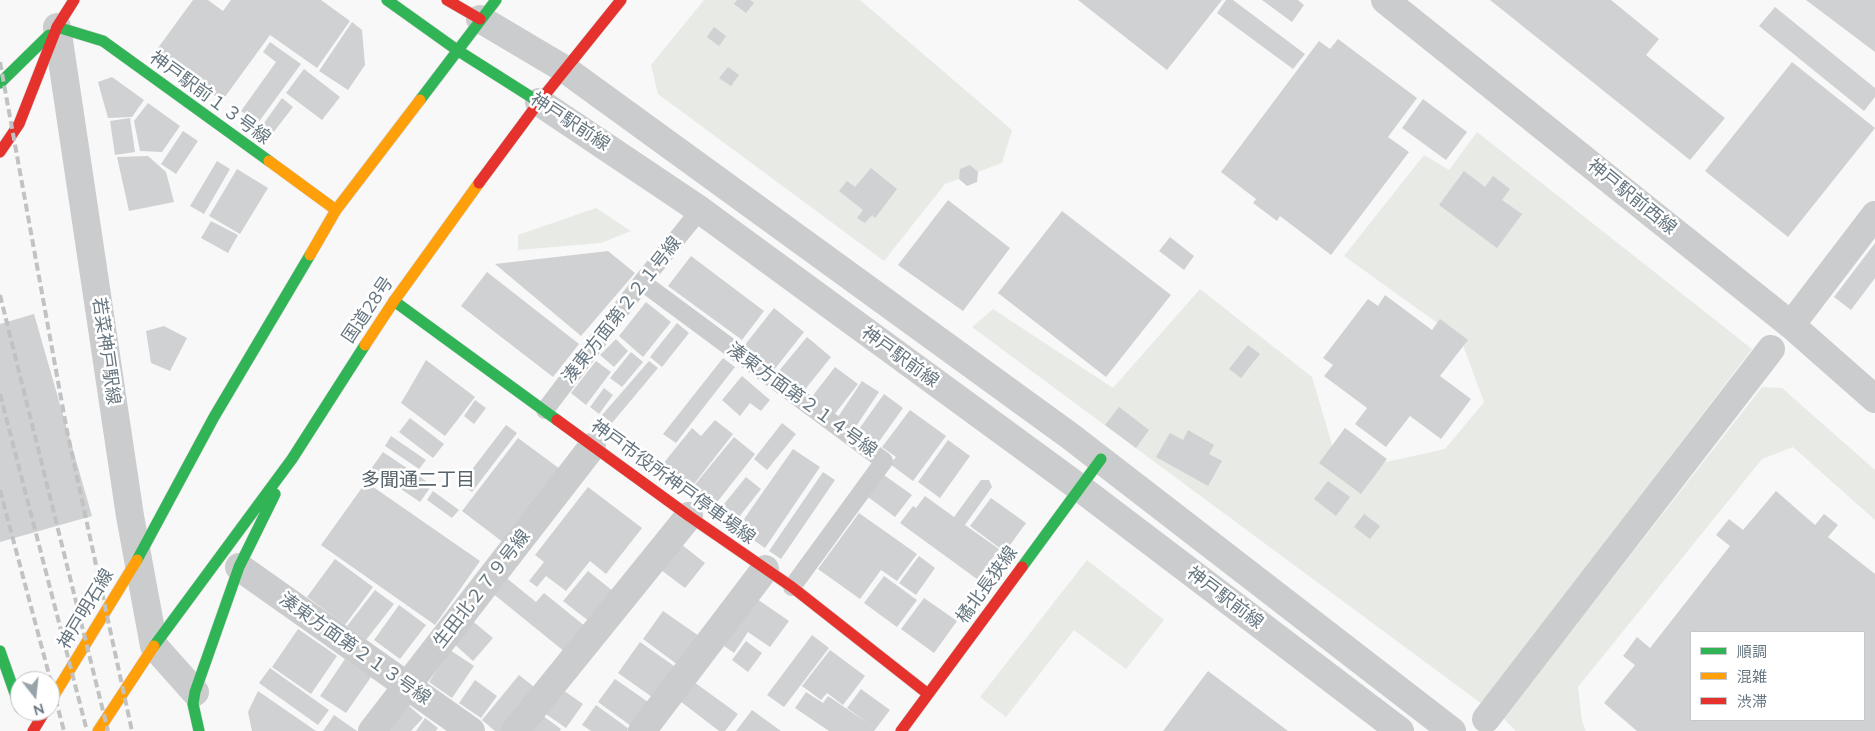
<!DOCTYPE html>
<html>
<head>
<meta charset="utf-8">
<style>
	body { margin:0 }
	#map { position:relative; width:1875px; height:731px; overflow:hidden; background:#f8f8f8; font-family:Mulish,"Noto Sans JP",sans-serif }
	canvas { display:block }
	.legend { position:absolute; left:1690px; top:631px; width:175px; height:90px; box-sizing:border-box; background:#fff; border:1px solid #c2c8cc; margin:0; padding:6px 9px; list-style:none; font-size:15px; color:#667680 }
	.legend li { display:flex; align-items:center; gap:10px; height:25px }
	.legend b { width:25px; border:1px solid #c2c8cc }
	.north { position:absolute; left:10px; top:671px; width:50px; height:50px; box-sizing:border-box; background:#fff; border:1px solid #c2c8cc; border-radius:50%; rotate:164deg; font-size:14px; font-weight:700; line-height:20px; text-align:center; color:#667680 }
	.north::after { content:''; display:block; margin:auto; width:18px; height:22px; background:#99a4aa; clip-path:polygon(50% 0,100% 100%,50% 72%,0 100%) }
</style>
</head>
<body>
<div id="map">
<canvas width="1875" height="731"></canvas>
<ul class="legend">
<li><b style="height:6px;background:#30b455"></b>順調</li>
<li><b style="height:6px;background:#ff9f0a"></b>混雑</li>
<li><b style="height:6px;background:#e5322d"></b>渋滞</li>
</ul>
<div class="north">N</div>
</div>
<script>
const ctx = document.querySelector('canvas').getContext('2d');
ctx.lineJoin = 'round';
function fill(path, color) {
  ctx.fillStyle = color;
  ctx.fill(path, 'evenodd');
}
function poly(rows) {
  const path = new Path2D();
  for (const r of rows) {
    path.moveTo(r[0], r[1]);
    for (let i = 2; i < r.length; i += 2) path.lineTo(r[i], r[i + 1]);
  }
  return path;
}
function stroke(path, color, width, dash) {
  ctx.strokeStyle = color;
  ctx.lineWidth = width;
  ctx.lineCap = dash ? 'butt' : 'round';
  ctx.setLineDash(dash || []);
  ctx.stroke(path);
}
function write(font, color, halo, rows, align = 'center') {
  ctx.font = font + ' Mulish,"Noto Sans JP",sans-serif';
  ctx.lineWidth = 5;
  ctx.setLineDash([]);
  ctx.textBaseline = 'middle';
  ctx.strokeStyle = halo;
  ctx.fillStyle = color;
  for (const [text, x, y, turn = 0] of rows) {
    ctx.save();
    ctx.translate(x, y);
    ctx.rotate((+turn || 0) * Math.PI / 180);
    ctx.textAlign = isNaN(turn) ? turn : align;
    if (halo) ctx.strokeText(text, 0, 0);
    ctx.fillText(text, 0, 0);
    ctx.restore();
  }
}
const green = poly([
	[704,0,860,0,1012,130,1002,163,945,184,884,261,658,94,651,65],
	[1477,132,1752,349,1482,704,972,327,993,309,1113,388,1200,289,1312,377,1333,448,1359,468,1445,449,1484,402,1461,340,1344,256,1424,155,1449,170],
	[596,208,631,231,601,243,518,250,518,235],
	[1762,387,1782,388,1875,470,1875,520,1793,447,1762,459,1578,687,1582,721,1586,731,1516,731,1503,718],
	[1087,560,1164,620,1126,669,1074,630,1006,717,980,697]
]);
const building = poly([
	[193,0,208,0,223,11,231,0,321,0,350,21,317,68,270,35,222,101,155,52],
	[737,0,750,0,754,3,746,13,734,4],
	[1078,0,1222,0,1167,70],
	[1226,0,1233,0,1305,54,1293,69,1217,13],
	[1262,0,1298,0,1304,5,1292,22],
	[1490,0,1611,0,1659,39,1646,55,1725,118,1690,160],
	[1806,0,1875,0,1875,52],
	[1775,7,1875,88,1875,97,1864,111,1759,26],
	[352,22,362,30,365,65,348,90,319,71],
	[714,27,726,36,719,46,707,37],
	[1338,39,1417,98,1388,137,1409,152,1331,255,1280,216,1277,221,1253,203,1256,199,1221,172,1319,41,1330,49],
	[270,42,301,64,258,123,241,111,276,62,263,52],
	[1792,62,1875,128,1788,237,1705,171],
	[728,67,739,75,731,86,719,78],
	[304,69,340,97,322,120,286,93],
	[112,77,144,100,132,117,108,118,98,82],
	[282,98,293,107,266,142,256,134],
	[1423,99,1467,132,1446,160,1402,128],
	[148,103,180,126,162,152,140,151,134,121],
	[130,118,135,152,115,155,110,121],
	[183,131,198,141,176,174,161,164],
	[148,156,166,172,174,202,129,211,117,157],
	[217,161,230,169,204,214,190,206],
	[970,165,978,172,977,182,967,186,959,179,960,169],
	[871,168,897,189,875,218,872,215,865,223,857,218,863,210,839,191,847,181,855,187],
	[237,169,268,188,240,234,209,216],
	[1464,171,1485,187,1493,176,1510,189,1502,200,1522,214,1497,248,1439,205],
	[948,200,1010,248,963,311,898,265],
	[1062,211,1171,295,1106,377,998,293],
	[211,221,238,235,228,253,201,238],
	[1170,237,1194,256,1184,270,1159,251],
	[1875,243,1875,278,1851,310,1834,297],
	[608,251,635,273,581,336,495,264],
	[691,256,764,311,742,340,668,286],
	[487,272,579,344,553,377,461,306],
	[1385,295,1432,330,1440,319,1468,340,1440,376,1471,399,1441,439,1410,416,1386,447,1355,424,1367,408,1324,376,1333,365,1323,358,1368,299,1378,306],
	[646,302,671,322,643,357,619,336],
	[774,308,804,332,774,370,744,346],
	[34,314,92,516,0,542,0,324],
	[677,323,689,333,662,367,650,357],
	[164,326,187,338,170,371,151,363,146,331],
	[807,337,831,357,803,392,778,372],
	[616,339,628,351,614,367,600,355],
	[1248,345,1260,354,1241,378,1229,369],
	[631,352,643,362,622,387,610,378],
	[723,358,735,367,676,443,663,434],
	[426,360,475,397,445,436,401,403],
	[596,361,611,372,586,405,571,393],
	[649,361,658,368,612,423,602,415],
	[835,367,858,384,834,415,811,398],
	[742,376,770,400,761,411,750,403,740,416,722,400],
	[862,381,879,392,855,428,838,417],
	[604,388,613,395,599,414,590,407],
	[884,394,903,408,878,443,859,429],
	[475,400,486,408,474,424,464,416],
	[1119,407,1149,430,1136,448,1105,425],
	[910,410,946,436,913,481,890,464,896,457,882,447],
	[410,418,444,444,433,458,399,432],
	[715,420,733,434,691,488,662,465,692,428,701,436],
	[782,423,796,434,767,470,754,459],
	[506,425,517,433,472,492,461,484],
	[1345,428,1387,459,1361,494,1319,463],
	[1188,430,1214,445,1209,454,1222,461,1208,486,1156,457,1170,433,1183,440],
	[391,436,426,460,419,469,385,446],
	[734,437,755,454,714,506,692,488],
	[518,438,560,469,504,543,462,511],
	[948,440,970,456,940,498,918,482],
	[793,449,820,467,765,548,737,529],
	[383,452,432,485,420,502,371,469],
	[823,472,835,480,781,559,769,551],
	[884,475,912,495,895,517,868,497],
	[746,477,761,489,735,522,719,510],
	[981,480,989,480,992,487,965,525,999,549,977,579,900,523,913,506,916,508,925,496,954,517],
	[1328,481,1350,497,1336,516,1314,499],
	[366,482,480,561,435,625,321,545],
	[588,487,642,528,606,574,590,561,566,591,546,576,537,587,529,581,544,562,535,555],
	[433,491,459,510,452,518,427,500],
	[1776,491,1815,525,1824,514,1838,525,1828,537,1875,574,1875,731,1637,731,1604,703,1635,665,1623,656,1637,637,1650,648,1730,546,1716,535,1729,519,1743,530],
	[1691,632,1864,632,1864,720,1691,720],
	[991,498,1026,523,1005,552,970,526],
	[859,513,917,554,897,581,881,570,860,599,818,569],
	[1364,514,1380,526,1370,539,1354,527],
	[677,541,705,563,685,588,657,567],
	[919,556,935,568,916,595,899,583],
	[335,559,373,587,345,625,307,597],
	[588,571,614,592,590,622,563,601],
	[504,576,536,602,544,593,586,627,565,652,491,592],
	[884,576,917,600,897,627,864,603],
	[375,590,394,604,366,640,347,626],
	[924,598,957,621,934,653,901,629],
	[757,599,789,621,770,647,748,632,734,653,724,646],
	[399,605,426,625,400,659,374,640],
	[663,611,699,636,678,665,643,639],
	[470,619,493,638,473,661,451,641],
	[298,629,337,656,311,694,272,667],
	[812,635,829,648,784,707,767,695],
	[746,641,762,653,748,672,732,660],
	[640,642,674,666,652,697,618,673],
	[450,650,474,666,452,698,429,682],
	[830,650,865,676,843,705,827,693,821,700,802,686],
	[345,659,371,677,346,713,320,696],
	[270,668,329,710,318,725,259,683],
	[1208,671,1288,731,1163,731],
	[519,675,538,690,504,731,495,731,482,720],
	[615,679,648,702,631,726,598,702],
	[475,680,497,696,481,718,459,703],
	[694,682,738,714,725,731,719,731,680,701],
	[560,688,583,704,566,728,543,712],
	[861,689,890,710,874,731,829,731,795,708,806,692,823,703,828,696,869,724,847,708],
	[258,691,316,731,252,731,248,712],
	[596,705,629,729,627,731,591,731,582,725],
	[409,706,423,718,411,731,387,731],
	[752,710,781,731,736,731],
	[539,713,561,729,560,731,526,731],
	[334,715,357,731,323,731],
	[425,718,438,728,436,731,416,731]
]);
const lane = poly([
	[642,282,884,461,792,587],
	[545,410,642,282,700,210]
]);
const street = poly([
	[1385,0,1791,325,1875,399],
	[480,19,566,70,1070,436,1452,731],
	[57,27,130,516,154,646,195,692],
	[539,102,700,210,1080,488,1400,731],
	[1791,325,1875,215],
	[239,567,471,731],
	[1486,719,1771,349],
	[372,731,592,447],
	[515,731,689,516],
	[642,731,765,569]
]);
const fast = poly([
	[387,0,457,50,539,102],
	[57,27,103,41,269,161],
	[0,83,49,35],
	[420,100,496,0],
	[394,301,557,420],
	[137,560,214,417,310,255],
	[1022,567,1101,459],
	[154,646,292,459,365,345],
	[0,651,20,708],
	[199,731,193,704,195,692,239,567,275,494]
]);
const slow = poly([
	[269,161,336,210],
	[310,255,336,210,420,100],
	[365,345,394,301,479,183],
	[50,702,137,560],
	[98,731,154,646]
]);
const jam = poly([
	[447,0,480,19],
	[0,152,19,124,57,27,74,0],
	[479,183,539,102,621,0],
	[557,420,689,516,792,587,928,694],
	[33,731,45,711],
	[901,731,1022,567]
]);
const rail = poly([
	[0,62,67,431,132,731],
	[0,295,108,731],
	[0,394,87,731],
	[0,490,64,731]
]);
const streetNames = [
	["神戸駅前１３号線",210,98,36],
	["神戸駅前線",570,122,33],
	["神戸駅前西線",1632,197,39],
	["国道28号",368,310,-56],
	["湊東方面第２２１号線",622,310,-52],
	["若菜神戸駅線",106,351,82],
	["神戸駅前線",900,357,36],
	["湊東方面第２１４号線",802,400,36],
	["神戸市役所神戸停車場線",673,482,36],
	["橘北長狭線",987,585,-54],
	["生田北２７９号線",482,589,-52],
	["神戸駅前線",1225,598,37],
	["神戸明石線",86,609,-59],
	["湊東方面第２１３号線",355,649,35]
];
const neighbourhoodNames = [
	["多聞通二丁目",418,480]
];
fill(green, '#e7eae5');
fill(building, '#cfd1d2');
stroke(fast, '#d4d5d6', 12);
stroke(slow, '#d4d5d6', 12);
stroke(jam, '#d4d5d6', 12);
stroke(lane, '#cbcccd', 18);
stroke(street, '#cbcccd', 28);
stroke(fast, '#30b455', 11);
stroke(slow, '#ff9f0a', 11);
stroke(jam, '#e5322d', 11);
stroke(rail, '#c1c2c4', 4, [8, 4]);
write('18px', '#667680', '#fff', streetNames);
write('19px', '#57646c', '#fff', neighbourhoodNames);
</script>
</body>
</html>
